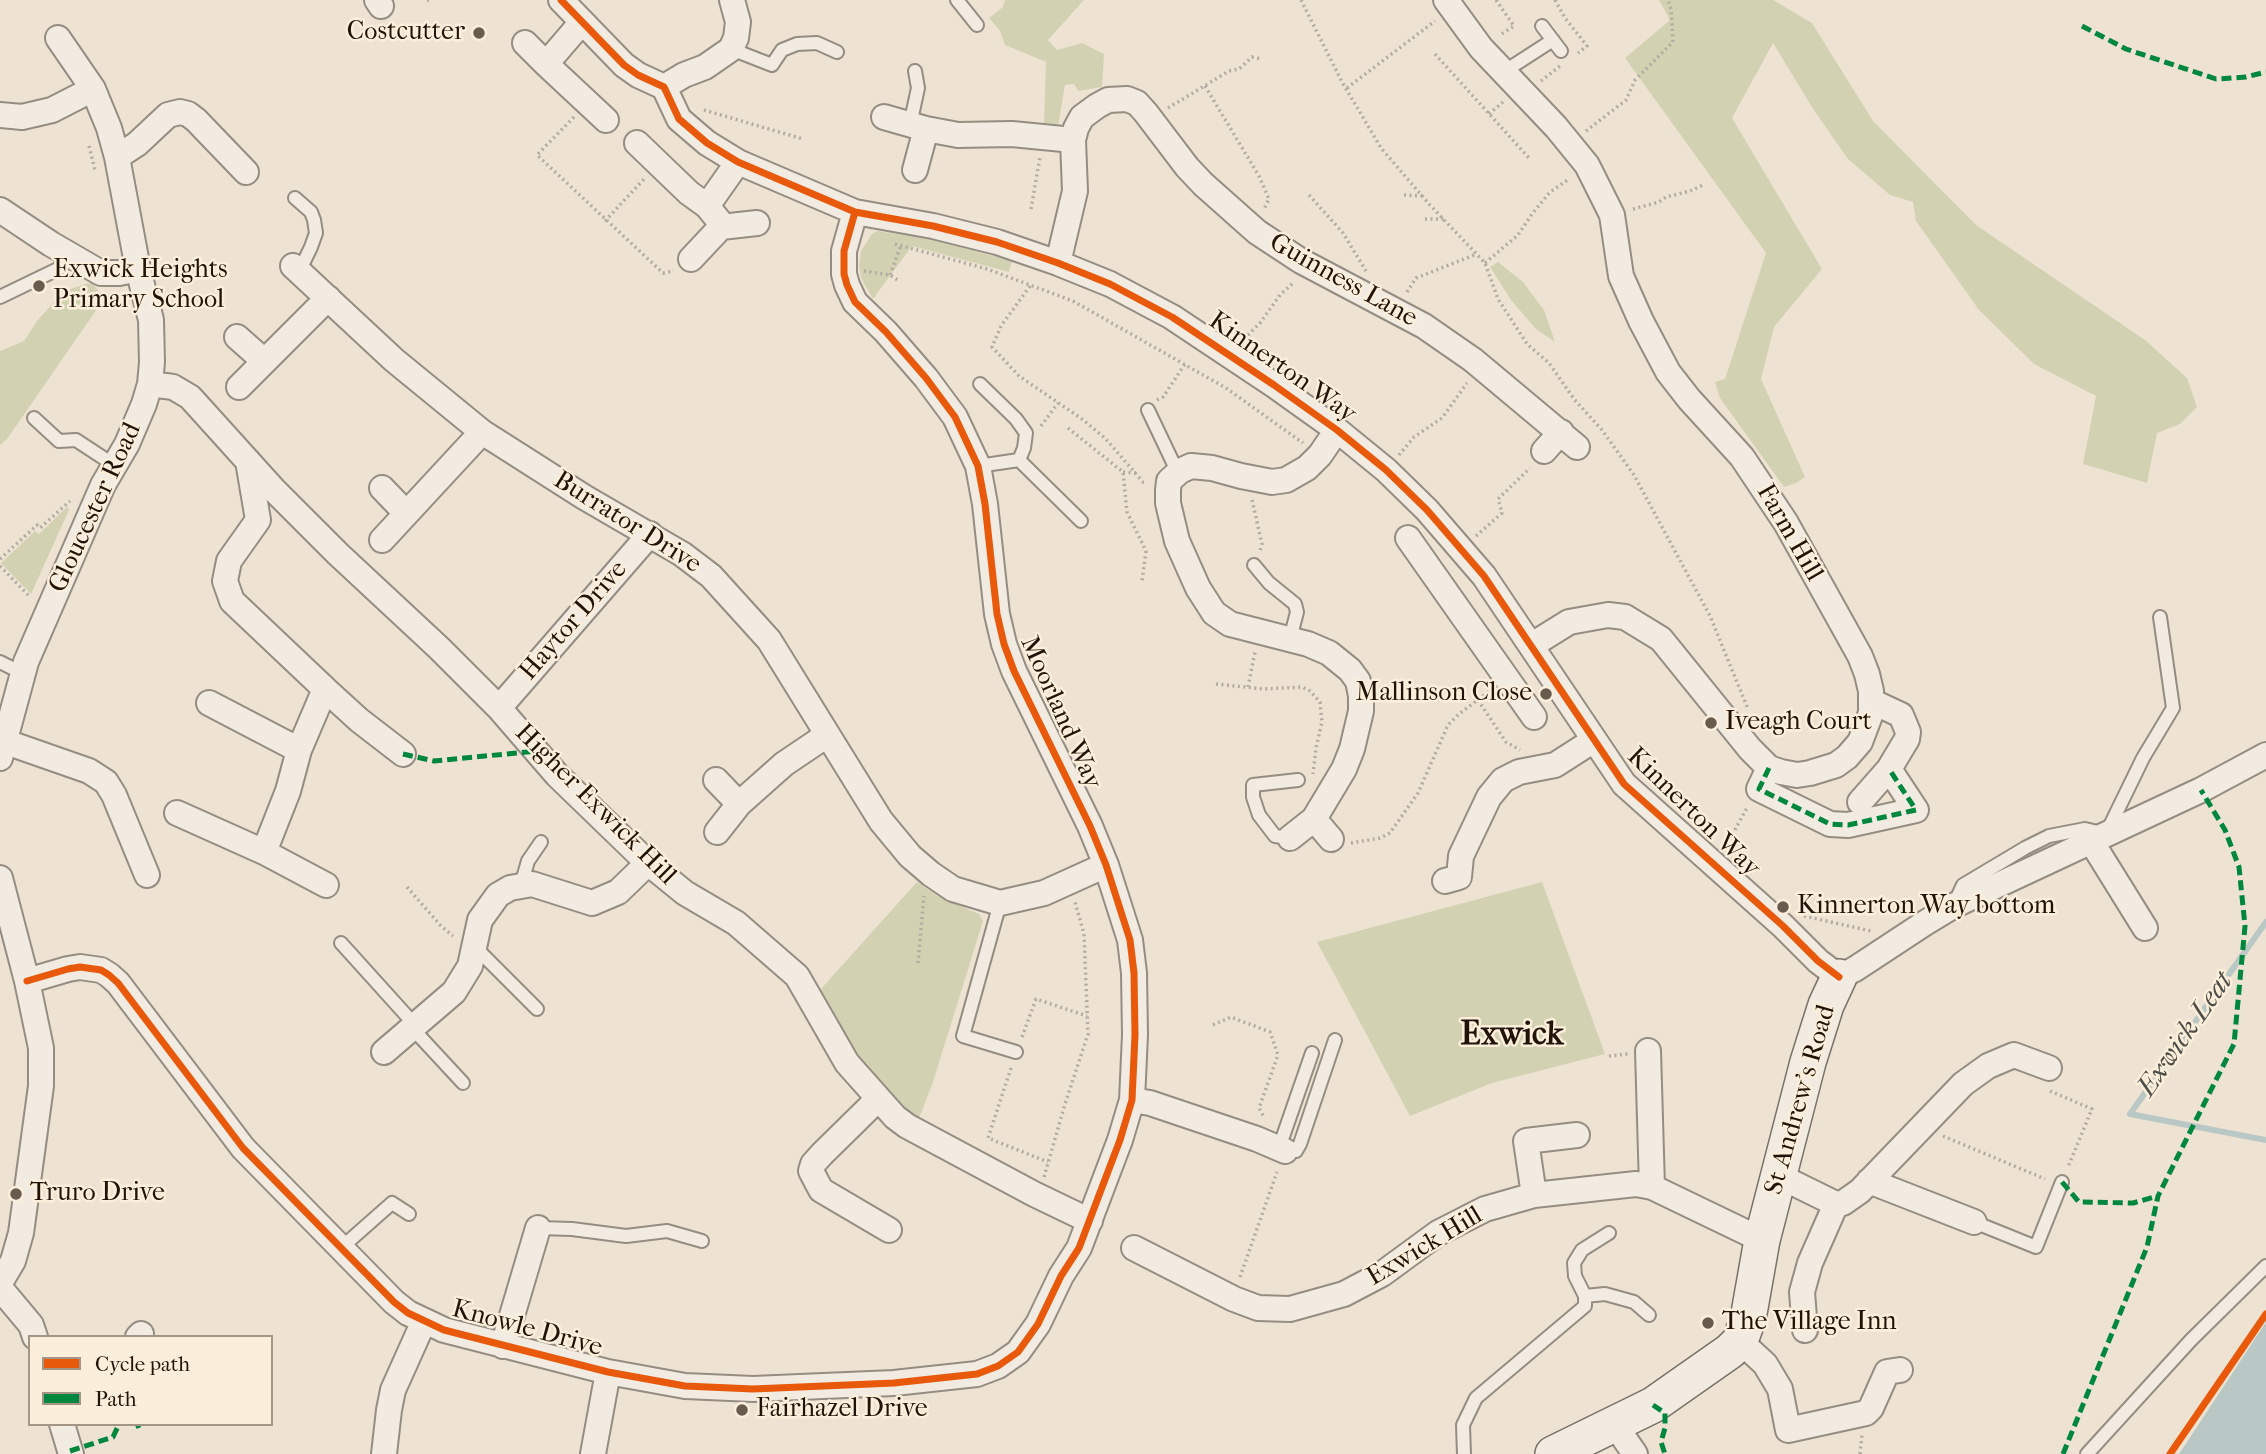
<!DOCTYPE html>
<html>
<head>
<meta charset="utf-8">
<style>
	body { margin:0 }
	#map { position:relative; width:2266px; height:1454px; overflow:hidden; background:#eee3d2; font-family:"IM FELL French Canon",serif }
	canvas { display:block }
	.legend { position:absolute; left:28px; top:1335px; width:245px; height:91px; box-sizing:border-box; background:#fbeedb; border:2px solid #a39686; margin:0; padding:9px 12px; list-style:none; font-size:21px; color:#201307 }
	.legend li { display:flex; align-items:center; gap:14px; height:35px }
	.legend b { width:35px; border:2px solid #a39686 }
</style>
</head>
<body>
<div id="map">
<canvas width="2266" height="1454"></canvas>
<ul class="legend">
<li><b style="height:9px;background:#e8590c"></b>Cycle path</li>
<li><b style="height:9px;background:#00873e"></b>Path</li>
</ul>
</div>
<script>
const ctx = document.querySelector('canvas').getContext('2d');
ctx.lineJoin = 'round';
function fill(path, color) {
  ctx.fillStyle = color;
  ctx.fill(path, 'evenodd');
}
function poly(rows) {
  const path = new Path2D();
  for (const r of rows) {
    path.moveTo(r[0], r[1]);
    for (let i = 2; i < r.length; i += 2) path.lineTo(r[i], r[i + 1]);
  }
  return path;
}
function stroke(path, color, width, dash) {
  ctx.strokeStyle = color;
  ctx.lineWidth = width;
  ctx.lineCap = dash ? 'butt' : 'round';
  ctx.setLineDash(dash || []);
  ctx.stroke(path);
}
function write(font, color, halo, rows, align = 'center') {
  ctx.font = font + ' "IM FELL French Canon",serif';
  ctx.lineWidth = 5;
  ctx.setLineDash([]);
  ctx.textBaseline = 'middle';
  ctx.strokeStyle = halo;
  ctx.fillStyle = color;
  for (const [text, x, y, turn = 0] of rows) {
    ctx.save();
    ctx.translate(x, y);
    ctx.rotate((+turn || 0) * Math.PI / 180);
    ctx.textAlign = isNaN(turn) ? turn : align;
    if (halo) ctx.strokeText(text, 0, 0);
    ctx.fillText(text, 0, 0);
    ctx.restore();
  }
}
const green = poly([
	[1005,0,1084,0,1048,40,1057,50,1082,43,1104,54,1102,87,1078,91,1074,84,1065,85,1058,127,1044,125,1046,62,1005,45,1000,31,989,18,1003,7],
	[1659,0,1773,0,1812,23,1873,121,1976,225,2145,340,2187,378,2197,407,2180,424,2157,433,2147,483,2083,464,2096,396,2034,364,1979,310,1916,221,1913,202,1890,195,1848,159,1815,112,1773,43,1732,118,1822,269,1774,327,1761,379,1805,477,1796,483,1784,487,1720,398,1715,382,1725,379,1766,253,1625,58,1670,20],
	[877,231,930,239,1012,261,1009,272,912,246,873,299,861,278,859,265,861,251,872,234],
	[1498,262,1523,282,1544,310,1555,342,1536,329,1511,300,1490,267],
	[92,282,104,299,7,439,0,445,0,351,24,341,37,321,64,291],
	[67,507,69,510,31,594,1,563,35,531,39,534],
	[917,882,938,896,979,914,983,921,933,1082,918,1121,886,1092,848,1043,820,990],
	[1542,882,1605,1054,1492,1083,1410,1116,1317,942]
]);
const water = poly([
	[2266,1322,2266,1454,2179,1454,2187,1442]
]);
const stream = poly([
	[2266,922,2130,1114,2266,1140]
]);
const path = poly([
	[427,0,432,0],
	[1301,0,1342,82,1381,148,1429,204,1485,263,1498,299,1527,344,1549,363,1574,399,1602,430,1634,475,1710,616,1748,709],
	[1496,0,1514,26,1500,35],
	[1555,0,1565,18,1587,46,1578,53],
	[1435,54,1529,158],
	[1541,81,1560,66],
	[1205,86,1259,176,1269,199,1264,209],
	[1347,88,1435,21],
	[1168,108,1229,71,1239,69,1252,57,1261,59],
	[704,110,803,139],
	[1489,114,1503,102],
	[574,117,537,155,663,273,674,271],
	[1586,131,1626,100,1635,80,1673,42,1671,9,1668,0],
	[89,146,95,170],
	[1309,195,1343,233,1366,271],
	[1404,195,1423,196],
	[1031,209,1040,157],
	[1633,209,1659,202,1666,197,1690,191,1703,185],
	[1425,219,1444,219],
	[605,221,644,179],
	[895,244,987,269,1073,301,1226,388,1303,443],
	[1485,263,1518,235,1532,214,1550,192,1569,179],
	[864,271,890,275,899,281],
	[890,275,901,245],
	[1030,286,1001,326,992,347,1019,376,1082,419,1105,438,1143,482,1146,482],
	[1407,292,1416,278,1477,254],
	[1244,339,1260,323,1280,295,1294,282],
	[1157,400,1163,397,1185,364],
	[1041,426,1058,403],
	[1068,428,1123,472,1127,512,1146,551,1142,581],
	[1399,455,1414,437,1442,418,1467,383],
	[1123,472,1136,473],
	[1252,500,1262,544,1260,551],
	[1476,536,1502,513,1498,499,1530,468],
	[0,559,37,525,40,528,70,501],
	[0,566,30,597],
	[1216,684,1264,689,1302,687,1310,691,1320,702,1322,722,1316,748,1313,774],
	[1248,687,1255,652],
	[1478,700,1506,742,1520,750],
	[1724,842,1732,835,1748,806],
	[1351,843,1380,838,1390,833,1418,793,1448,725,1459,714,1491,690],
	[407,887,441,926,453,936],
	[1804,916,1871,931],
	[918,963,924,896],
	[1213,1025,1231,1017,1270,1032,1278,1055,1259,1108,1264,1117],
	[1022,1037,1036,999,1087,1016],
	[1609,1056,1628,1054],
	[1011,1068,988,1138,1048,1162],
	[2050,1091,2092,1109,2068,1167],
	[1943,1136,2045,1179],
	[1044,1177,1065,1104,1088,1034,1084,934,1075,902],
	[1240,1277,1277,1172],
	[1860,1454,1862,1435]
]);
const lane = poly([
	[957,0,977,25],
	[1542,26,1561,51],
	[731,49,772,65,782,50,797,44,817,43,837,52],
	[1505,71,1553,40],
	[910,125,918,88,915,71],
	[295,198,311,212,314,220,316,233,311,247,299,272],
	[0,297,60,268,72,257],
	[980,384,1016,419,1026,433,1024,448,1019,460],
	[1148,410,1178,473],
	[34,418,59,441,76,440,114,465],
	[978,466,1019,460,1081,521],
	[1254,565,1269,583,1295,604,1297,612,1290,639],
	[0,662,22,673],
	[1290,838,1275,836,1259,815,1253,797,1253,785,1298,780],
	[521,885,528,861,541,842],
	[1955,902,1963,885,2025,848,2049,836,2085,829,2106,834,2143,758,2173,708,2160,617],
	[1000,903,963,1036,1016,1052],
	[341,943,415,1025],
	[475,947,537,1009],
	[412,1028,463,1083],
	[1279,1148,1312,1053],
	[1285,1151,1296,1151,1300,1144,1335,1040],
	[1974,1222,2036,1247,2062,1182],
	[538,1228,572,1229,626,1236,667,1231,702,1241],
	[341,1248,392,1203,409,1214],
	[1585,1296,1605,1294,1634,1302,1649,1315],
	[1464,1454,1463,1425,1476,1398,1585,1306,1585,1296,1575,1276,1574,1263,1582,1250,1609,1233],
	[2087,1454,2191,1340,2266,1266]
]);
const street = poly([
	[377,0,381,6],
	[561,0,624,65,638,75,664,87,679,119,707,143,738,162,855,212,933,226,997,242,1058,263,1110,284,1172,317,1274,385,1337,430,1386,470,1427,510,1484,576,1624,784,1783,926,1818,961,1839,977,1855,969,1925,923,1953,906,2201,790,2266,755],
	[1446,0,1481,48,1556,127,1587,165,1612,215,1621,276,1641,321,1668,372,1689,399,1742,457,1786,523,1860,656,1867,674,1871,691,1871,713,1860,742,1847,757,1836,765,1810,773,1797,775,1781,772,1769,768,1750,749,1661,639,1625,617,1608,615,1569,622,1532,645],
	[582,22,546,64,606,120],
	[525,43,546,64],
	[664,87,684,75,705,67,731,49,736,38,738,22,732,0],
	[0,115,22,117,52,110,93,89],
	[884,117,926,129,958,135,1012,134,1073,140],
	[637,143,689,193,707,206,738,162],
	[117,157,137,144,168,115,180,112,188,114,196,120,246,172],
	[915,170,926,129],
	[0,210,51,244,101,273,119,273,138,269],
	[721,227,757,223],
	[691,259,721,227,720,222,707,206],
	[1058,263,1075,191,1073,140,1076,128,1082,117,1097,106,1108,100,1127,99,1137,103,1146,113,1187,167,1203,184,1257,232,1301,261,1424,326,1473,360,1577,447],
	[293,266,394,360,482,432,584,497,682,554,711,576,769,640,881,821,910,856,931,874,953,889,1000,903,1044,893,1106,865],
	[237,337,263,360],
	[150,384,173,387,190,397,274,490,338,554,439,648,499,708,557,775,648,863,685,893,736,923,797,976,847,1063,895,1117,907,1126,1034,1194,1090,1221],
	[239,387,328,298],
	[1544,451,1561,432],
	[248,461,258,520,229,561,225,581,232,601,325,689,299,750,288,791,264,852],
	[382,488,406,513],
	[1408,538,1534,717],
	[382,540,482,432],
	[325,689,359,720,403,754],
	[209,703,299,750],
	[499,708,650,534],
	[6,742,89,771,106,782,114,795,147,875],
	[0,758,26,662,103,485,127,444,144,404,150,384,152,362,151,320,138,269,117,157,109,128,93,89,58,38],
	[1769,768,1759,789,1830,824,1848,825,1916,810,1889,769],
	[716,780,739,804],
	[1860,802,1889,769,1907,739,1908,732,1901,715,1871,701],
	[177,813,264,852,326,885],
	[1314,819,1331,839],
	[717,832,739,804,784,764,827,735],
	[1290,838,1314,819,1344,769,1352,749,1361,711,1361,696,1358,681,1350,670,1329,653,1308,644,1230,624,1214,613,1198,588,1177,541,1168,503,1168,490,1169,481,1180,471,1191,466,1212,468,1241,476,1272,482,1286,480,1307,468,1320,455,1337,430],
	[2091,841,2145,928],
	[0,878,27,981,41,1048,41,1086,21,1233,13,1261,0,1283],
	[1445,881,1459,877,1461,856,1489,797,1503,780,1519,772,1555,765,1594,740],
	[27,981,68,969,80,967,101,970,109,975,118,983,243,1148,394,1302,408,1313,444,1330,608,1372,685,1386,753,1389,894,1383,977,1374,998,1366,1018,1352,1038,1324,1061,1276,1079,1248,1120,1140,1132,1100,1135,1035,1134,973,1130,940,1106,865,1090,826,1014,671,1004,644,997,614,985,504,978,466,955,417,926,378,886,332,855,302,847,285,844,274,844,251,855,212],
	[1648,1051,1652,1187],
	[384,1052,454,992,470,966,480,920,498,895,510,888,532,884,592,903,618,892,648,863],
	[878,1099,822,1154,813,1164,811,1171,821,1190,889,1230],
	[1132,1100,1150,1103,1257,1139,1285,1151],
	[1779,1176,1836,1204,1843,1203,1860,1191,1963,1084,1988,1066,2014,1055,2049,1068],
	[1869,1181,1974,1222],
	[1534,1195,1526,1141,1577,1135],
	[1134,1248,1234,1299,1258,1308,1290,1309,1344,1294,1382,1274,1438,1233,1485,1209,1534,1195,1636,1184,1652,1187,1762,1240],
	[0,1288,31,1325,35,1337],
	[1805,1330,1802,1292,1810,1263,1836,1204],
	[138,1337,141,1334],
	[1740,1341,1765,1364,1780,1389,1788,1430,1866,1413,1871,1408,1887,1372,1900,1370],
	[503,1346,538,1228],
	[62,1424,71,1454],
	[1615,1425,1635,1454],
	[384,1454,389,1410,393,1390,424,1321],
	[593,1454,608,1372]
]);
const secondary = poly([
	[1553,1454,1653,1405,1730,1351,1740,1341,1748,1319,1762,1240,1808,1062,1826,1005,1839,977]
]);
const quiet = poly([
	[2082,26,2126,49,2216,79,2246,77,2266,72],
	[403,754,434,761,537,751],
	[1769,768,1759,789,1830,824,1848,825,1916,810,1889,769],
	[2062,1182,2079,1202,2133,1203,2158,1196],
	[1653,1405,1665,1413,1665,1428,1661,1442,1665,1454],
	[137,1424,139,1428],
	[70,1451,113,1437,119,1424],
	[2063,1454,2147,1247,2158,1196,2234,1044,2245,926,2239,867,2225,830,2201,790]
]);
const cycleway = poly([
	[561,0,624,65,638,75,664,87,679,119,707,143,738,162,855,212,933,226,997,242,1058,263,1110,284,1172,317,1274,385,1337,430,1386,470,1427,510,1484,576,1624,784,1783,926,1818,961,1839,977],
	[27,981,68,969,80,967,101,970,109,975,118,983,243,1148,394,1302,408,1313,444,1330,608,1372,685,1386,753,1389,894,1383,977,1374,998,1366,1018,1352,1038,1324,1061,1276,1079,1248,1120,1140,1132,1100,1135,1035,1134,973,1130,940,1106,865,1090,826,1014,671,1004,644,997,614,985,504,978,466,955,417,926,378,886,332,855,302,847,285,844,274,844,251,855,212],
	[2170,1454,2266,1314]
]);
const markers = [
	[479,33,7,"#685c4e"],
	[39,286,7,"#685c4e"],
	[1546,694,7,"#685c4e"],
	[1711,723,7,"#685c4e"],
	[1783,907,7,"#685c4e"],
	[16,1194,7,"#685c4e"],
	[1708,1323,7,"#685c4e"],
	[742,1410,7,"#685c4e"]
];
const poiNames = [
	["Costcutter",465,33,"right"],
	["Exwick Heights",53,271],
	["Primary School",53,301],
	["Mallinson Close",1532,694,"right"],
	["Iveagh Court",1725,723],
	["Kinnerton Way bottom",1797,907],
	["Truro Drive",30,1194],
	["The Village Inn",1722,1323],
	["Fairhazel Drive",756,1410]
];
const streetNames = [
	["Guinness Lane",1343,281,29],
	["Kinnerton Way",1282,368,35],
	["Gloucester Road",96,508,-65],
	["Burrator Drive",627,523,32],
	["Farm Hill",1789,533,60],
	["Haytor Drive",574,621,-49],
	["Moorland Way",1060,713,66],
	["Higher Exwick Hill",595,805,45],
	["Kinnerton Way",1693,813,44],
	["St Andrew's Road",1801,1100,-74],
	["Exwick Hill",1425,1247,-31],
	["Knowle Drive",527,1329,15]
];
const waterNames = [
	["Exwick Leat",2186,1035,-55]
];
const districtNames = [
	["Exwick",1512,1036]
];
fill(green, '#d2d2b2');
fill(water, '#bac8c5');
stroke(stream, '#bac8c5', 6);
stroke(lane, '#958d82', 16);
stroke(street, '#958d82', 28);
stroke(secondary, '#787167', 38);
stroke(path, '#b2aba2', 3.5, [2, 3.5]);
stroke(lane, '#f1ebe2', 12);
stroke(street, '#f1ebe2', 24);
stroke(secondary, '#f1ebe2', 35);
stroke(quiet, '#00873e', 5, [10, 5]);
stroke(cycleway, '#e8590c', 7);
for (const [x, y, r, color] of markers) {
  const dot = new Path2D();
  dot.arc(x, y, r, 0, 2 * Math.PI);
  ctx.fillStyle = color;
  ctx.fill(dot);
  stroke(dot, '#fbeedb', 2.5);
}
write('26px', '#201307', '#fbeedb', poiNames, 'left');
write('26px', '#201307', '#fbeedb', streetNames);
write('italic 28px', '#4e4e48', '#fbeedb', waterNames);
write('bold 33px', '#201307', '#fbeedb', districtNames);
</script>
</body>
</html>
